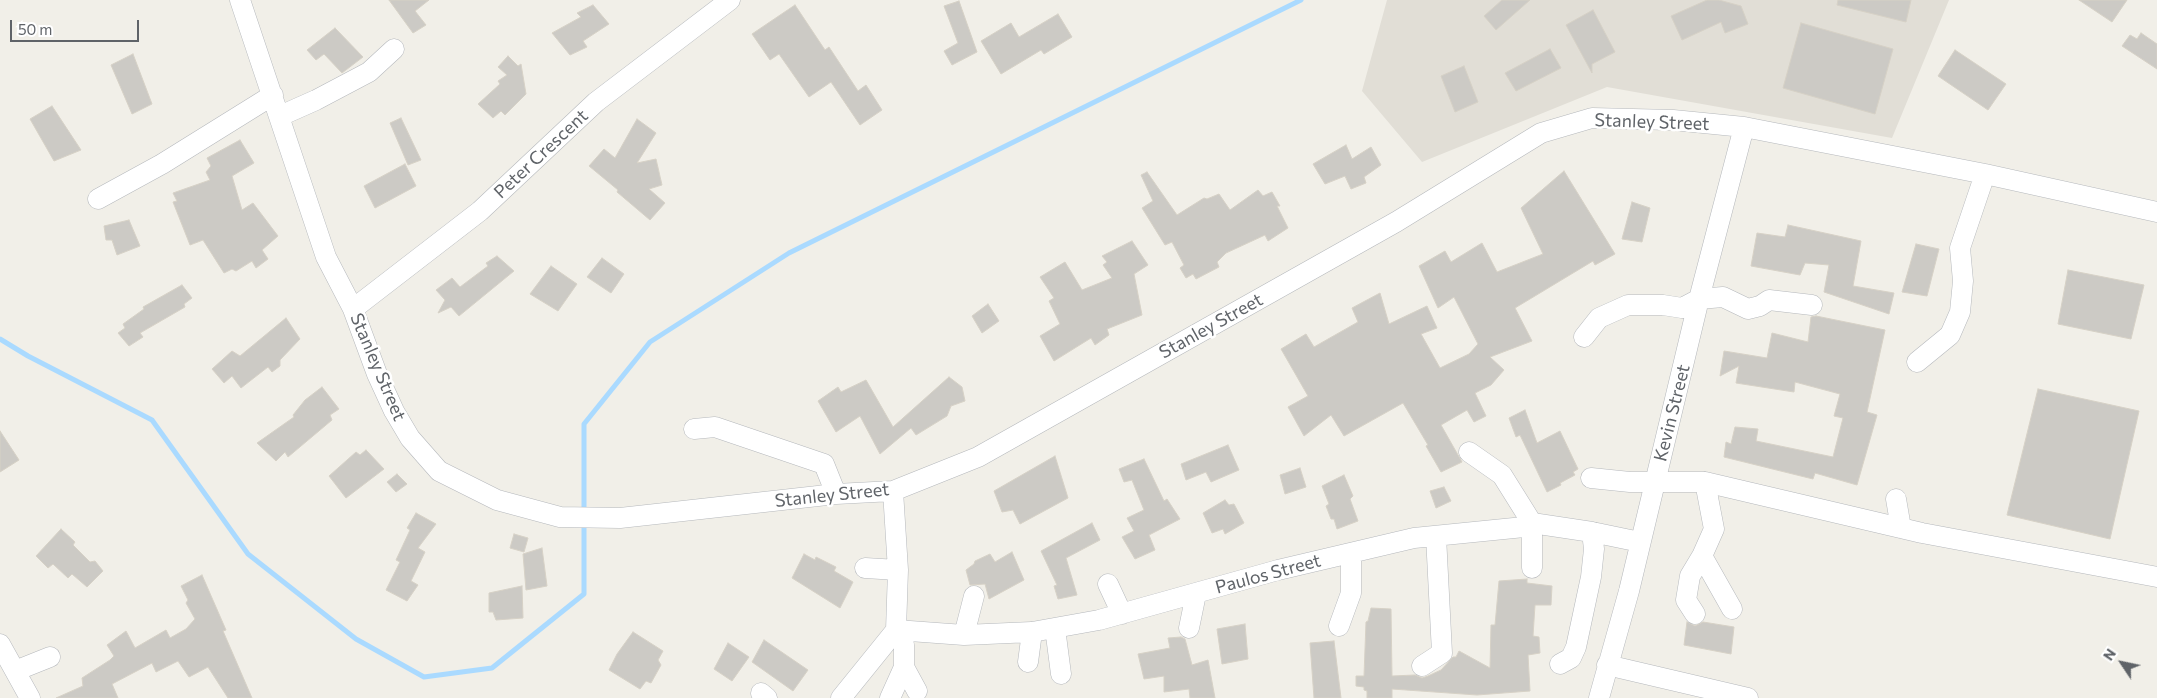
<!DOCTYPE html>
<html>
<head>
<meta charset="utf-8">
<style>
	body { margin:0 }
	#map { position:relative; width:2157px; height:698px; overflow:hidden; background:#f1efe8; font-family:Commissioner,sans-serif }
	canvas { display:block }
	.north { position:absolute; left:2097px; top:638px; width:50px; height:50px; -webkit-text-stroke:4px #fff; paint-order:stroke; rotate:304deg; font-size:14px; font-weight:700; line-height:20px; text-align:center; color:#5f6368 }
	.north::after { content:''; display:block; margin:auto; width:18px; height:22px; background:#5f6368; clip-path:polygon(50% 0,100% 100%,50% 72%,0 100%) }
	.scale { position:absolute; left:10px; top:20px; width:129px; height:22px; box-sizing:border-box; border:2px solid #5f6368; border-top:0; padding-left:6px; font-size:15px; line-height:18px; white-space:nowrap; color:#5f6368; -webkit-text-stroke:4px #fff; paint-order:stroke }
</style>
</head>
<body>
<div id="map">
<canvas width="2157" height="698"></canvas>
<div class="north">N</div>
<div class="scale">50 m</div>
</div>
<script>
const ctx = document.querySelector('canvas').getContext('2d');
ctx.lineJoin = 'round';
function fill(path, color) {
  ctx.fillStyle = color;
  ctx.fill(path, 'evenodd');
}
function poly(rows) {
  const path = new Path2D();
  for (const r of rows) {
    path.moveTo(r[0], r[1]);
    for (let i = 2; i < r.length; i += 2) path.lineTo(r[i], r[i + 1]);
  }
  return path;
}
function stroke(path, color, width, dash) {
  ctx.strokeStyle = color;
  ctx.lineWidth = width;
  ctx.lineCap = dash ? 'butt' : 'round';
  ctx.setLineDash(dash || []);
  ctx.stroke(path);
}
function write(font, color, halo, rows, align = 'center') {
  ctx.font = font + ' Commissioner,sans-serif';
  ctx.lineWidth = 5;
  ctx.setLineDash([]);
  ctx.textBaseline = 'middle';
  ctx.strokeStyle = halo;
  ctx.fillStyle = color;
  for (const [text, x, y, turn = 0] of rows) {
    ctx.save();
    ctx.translate(x, y);
    ctx.rotate((+turn || 0) * Math.PI / 180);
    ctx.textAlign = isNaN(turn) ? turn : align;
    if (halo) ctx.strokeText(text, 0, 0);
    ctx.fillText(text, 0, 0);
    ctx.restore();
  }
}
const education = poly([
	[1387,0,1949,0,1892,138,1607,87,1422,162,1362,91]
]);
const stream = poly([
	[0,339,28,356,152,420,248,554,356,639,424,677,492,668,584,594,584,521],
	[584,512,584,424,650,342,789,253,1301,0]
]);
const building = poly([
	[389,0,429,0,415,11,426,25,413,33,389,0],
	[1502,0,1530,0,1496,30,1484,16,1502,0],
	[1707,0,1719,0,1741,6,1748,24,1725,33,1721,22,1682,40,1671,16,1707,0],
	[1838,0,1911,0,1906,22,1837,5,1838,0],
	[2079,0,2127,0,2112,22,2079,0],
	[959,1,977,52,952,65,944,51,958,43,944,6,959,1],
	[593,5,609,24,583,41,587,47,570,55,552,33,581,17,577,13,593,5],
	[795,5,825,50,829,47,858,91,866,85,882,110,860,125,831,82,809,97,779,54,770,60,752,34,795,5],
	[1593,10,1615,52,1592,64,1592,73,1566,25,1593,10],
	[1058,14,1072,37,1044,54,1041,50,1001,74,981,41,1011,23,1019,37,1058,14],
	[1801,23,1893,49,1875,114,1783,88,1801,23],
	[335,28,363,57,342,73,324,54,316,60,307,50,335,28],
	[2141,33,2157,44,2157,69,2122,46,2130,35,2137,39,2141,33],
	[1550,49,1561,68,1516,91,1505,73,1550,49],
	[1955,50,2006,84,1988,110,1938,76,1955,50],
	[133,54,152,104,132,114,111,65,133,54],
	[508,56,518,66,521,64,526,94,505,115,501,111,493,118,478,104,500,84,498,81,507,75,498,67,508,56],
	[1464,66,1478,102,1455,112,1441,76,1464,66],
	[52,106,81,150,54,161,30,119,52,106],
	[401,118,421,160,408,165,390,123,401,118],
	[637,119,656,133,637,163,656,159,662,185,649,189,665,203,650,220,617,192,618,190,589,166,604,149,615,158,637,119],
	[240,140,254,163,232,176,242,210,253,203,278,236,262,250,268,259,256,268,252,261,236,271,232,269,224,273,203,240,190,245,173,202,177,201,173,193,210,180,206,172,211,166,207,158,240,140],
	[1346,145,1352,159,1371,147,1381,165,1364,177,1366,183,1351,189,1345,176,1325,184,1313,164,1346,145],
	[405,164,416,186,375,208,364,186,405,164],
	[1564,171,1615,254,1595,265,1593,261,1515,308,1532,341,1490,357,1504,370,1491,385,1475,393,1486,416,1474,422,1467,410,1441,425,1462,462,1441,472,1426,446,1428,445,1403,403,1344,436,1331,415,1304,436,1288,407,1308,396,1281,349,1306,334,1314,347,1358,322,1352,308,1380,293,1389,324,1427,306,1437,328,1421,334,1440,368,1469,354,1478,344,1454,297,1438,308,1419,266,1445,251,1451,262,1482,243,1497,272,1543,254,1521,208,1564,171],
	[1147,172,1177,215,1204,198,1207,199,1219,194,1230,210,1258,190,1263,196,1272,192,1280,206,1277,206,1288,228,1268,241,1265,235,1226,253,1217,262,1219,267,1196,279,1193,274,1186,278,1180,268,1184,265,1172,242,1165,245,1142,208,1153,201,1141,175,1147,172],
	[1632,202,1650,208,1642,242,1622,239,1632,202],
	[129,220,140,246,117,255,112,240,106,240,104,226,129,220],
	[1788,225,1861,241,1853,286,1894,293,1889,314,1824,292,1829,265,1805,263,1800,275,1751,266,1757,233,1785,237,1788,225],
	[1132,241,1148,265,1134,274,1142,315,1107,329,1109,335,1095,345,1091,338,1054,361,1040,336,1060,324,1049,301,1054,298,1040,277,1065,262,1082,290,1112,278,1103,265,1107,262,1102,256,1132,241],
	[1916,244,1939,249,1927,296,1902,292,1916,244],
	[497,256,514,271,459,316,451,307,438,313,445,300,436,290,452,278,460,287,488,266,486,263,497,256],
	[602,258,624,274,611,293,587,277,602,258],
	[551,266,577,284,558,311,530,294,551,266],
	[2068,270,2144,285,2131,339,2058,324,2068,270],
	[182,285,192,298,184,304,185,307,140,333,143,337,129,346,118,333,125,328,123,324,144,309,143,307,182,285],
	[988,304,999,321,982,333,972,316,988,304],
	[1816,316,1885,330,1867,412,1877,415,1857,485,1815,473,1813,479,1724,457,1726,442,1731,444,1735,427,1758,429,1756,441,1833,457,1843,418,1834,416,1840,394,1795,382,1794,392,1736,383,1739,366,1720,376,1724,351,1767,358,1772,333,1808,342,1811,317,1816,316],
	[286,318,300,339,280,360,280,366,272,372,268,367,241,388,232,376,224,383,212,369,232,351,240,356,286,318],
	[949,377,962,387,965,401,951,406,947,416,916,435,911,428,880,454,860,416,836,432,818,401,838,387,841,392,866,380,893,427,949,377],
	[322,387,339,409,330,415,332,420,288,457,285,452,276,461,257,443,294,417,293,415,305,400,322,387],
	[2038,389,2139,411,2110,539,2007,515,2038,389],
	[1525,410,1537,443,1560,431,1578,469,1573,472,1575,475,1560,483,1561,485,1547,492,1520,435,1516,437,1509,418,1525,410],
	[0,431,19,460,0,472,0,431],
	[1228,445,1239,470,1211,482,1206,472,1186,480,1181,464,1228,445],
	[366,450,384,469,346,498,329,476,356,452,360,455,366,450],
	[1055,456,1068,498,1020,524,1013,510,1002,512,994,491,1055,456],
	[1144,459,1164,501,1167,499,1180,519,1149,535,1155,550,1135,559,1122,537,1134,531,1127,518,1144,510,1132,480,1124,482,1119,469,1144,459],
	[1300,468,1306,487,1285,494,1280,475,1300,468],
	[397,474,407,484,396,492,387,482,397,474],
	[1344,475,1353,496,1350,499,1358,521,1337,529,1334,519,1331,519,1326,506,1329,504,1322,486,1344,475],
	[1444,487,1451,501,1436,508,1430,491,1444,487],
	[1225,500,1229,505,1234,504,1244,523,1225,534,1223,529,1212,533,1203,513,1225,500],
	[416,513,436,524,418,548,425,552,411,581,418,585,407,601,386,590,400,562,396,560,410,530,407,528,416,513],
	[1092,523,1100,540,1066,558,1077,595,1058,599,1054,586,1057,585,1041,551,1092,523],
	[61,529,75,542,73,545,90,562,95,561,103,571,87,587,72,574,68,578,53,564,48,568,36,556,61,529],
	[514,534,528,538,524,552,510,548,514,534],
	[542,548,547,586,526,590,523,554,542,548],
	[1012,552,1024,580,989,599,985,584,970,585,966,570,974,564,975,561,990,554,995,562,1012,552],
	[804,554,815,560,816,557,836,567,834,571,853,582,840,608,792,578,804,554],
	[202,575,226,630,223,631,252,698,228,698,208,667,189,677,178,661,156,672,152,663,112,684,118,698,56,698,83,686,82,678,110,660,114,656,107,645,126,631,135,648,166,630,170,638,186,629,195,619,186,603,188,600,181,586,202,575],
	[1527,579,1527,583,1552,586,1551,605,1535,605,1533,636,1539,637,1540,653,1528,655,1530,691,1477,695,1392,689,1392,698,1367,698,1367,691,1364,690,1364,687,1356,686,1356,676,1364,676,1366,622,1368,621,1371,608,1391,609,1392,676,1415,675,1422,678,1428,676,1441,670,1453,657,1456,657,1459,651,1490,668,1491,625,1495,625,1499,581,1527,579],
	[522,586,523,618,496,620,493,612,489,612,489,593,522,586],
	[1687,622,1695,626,1703,622,1734,627,1731,654,1684,645,1687,622],
	[1245,624,1248,659,1222,664,1217,629,1245,624],
	[633,632,663,651,658,660,661,665,651,683,646,681,640,689,609,670,617,654,633,632],
	[1181,637,1185,639,1192,665,1208,660,1215,698,1190,698,1189,689,1164,692,1164,676,1144,679,1138,654,1170,648,1168,638,1181,637],
	[764,640,808,670,793,691,752,662,764,640],
	[1334,641,1341,698,1314,698,1310,643,1334,641],
	[728,643,749,657,732,681,714,669,728,643]
]);
const street = poly([
	[240,0,326,257,353,309,377,374,394,411,410,438,439,471,497,500,560,517,620,518,836,494,893,491,978,457,1396,222,1541,133,1592,118,1673,120,1744,127,1985,174,2157,212],
	[280,116,316,100,369,72,394,49],
	[98,199,162,164,273,95],
	[353,309,480,211,596,102,730,0],
	[1584,337,1599,318,1628,305,1663,305,1682,308,1699,299,1723,297,1748,309,1760,306,1769,300,1812,305],
	[1917,362,1950,335,1960,312,1963,281,1960,248,1985,174],
	[694,429,715,427,824,464,836,494],
	[1469,452,1502,475,1532,523,1532,568],
	[1591,478,1630,482,1705,482,1922,533,2157,577],
	[1705,482,1714,529,1702,556,1732,609],
	[1896,499,1901,528],
	[865,568,898,570],
	[1108,584,1122,614],
	[1695,614,1686,600,1690,576,1702,556],
	[1339,626,1351,593,1351,554],
	[1055,628,1061,674],
	[1189,628,1196,594],
	[896,630,964,635,1032,632,1099,620,1278,570,1414,538,1524,527,1532,523,1592,532,1640,542],
	[896,630,904,645,904,667,917,691],
	[964,635,974,596],
	[0,644,30,698],
	[1028,662,1032,632],
	[1560,664,1571,658,1576,647,1591,577,1594,549,1592,532],
	[1607,665,1748,698],
	[1422,666,1442,653,1436,536],
	[15,671,50,657],
	[761,693,767,698],
	[841,698,896,630,898,570,893,491],
	[890,698,904,667],
	[1599,698,1629,591,1699,299,1744,127]
]);
const streetNames = [
	["Stanley Street",1652,122,2],
	["Peter Crescent",541,154,-43],
	["Stanley Street",1211,326,-29],
	["Stanley Street",378,367,67],
	["Kevin Street",1672,413,-76],
	["Stanley Street",832,495,-6],
	["Paulos Street",1268,574,-15]
];
fill(education, '#e1ded6');
stroke(stream, '#aadaff', 5);
fill(building, '#cccac5');
stroke(building, '#d6d1c6', 1);
stroke(street, '#b5b8bc', 21);
stroke(street, '#fff', 20);
write('18px', '#5f6368', '#fff', streetNames);
</script>
</body>
</html>
